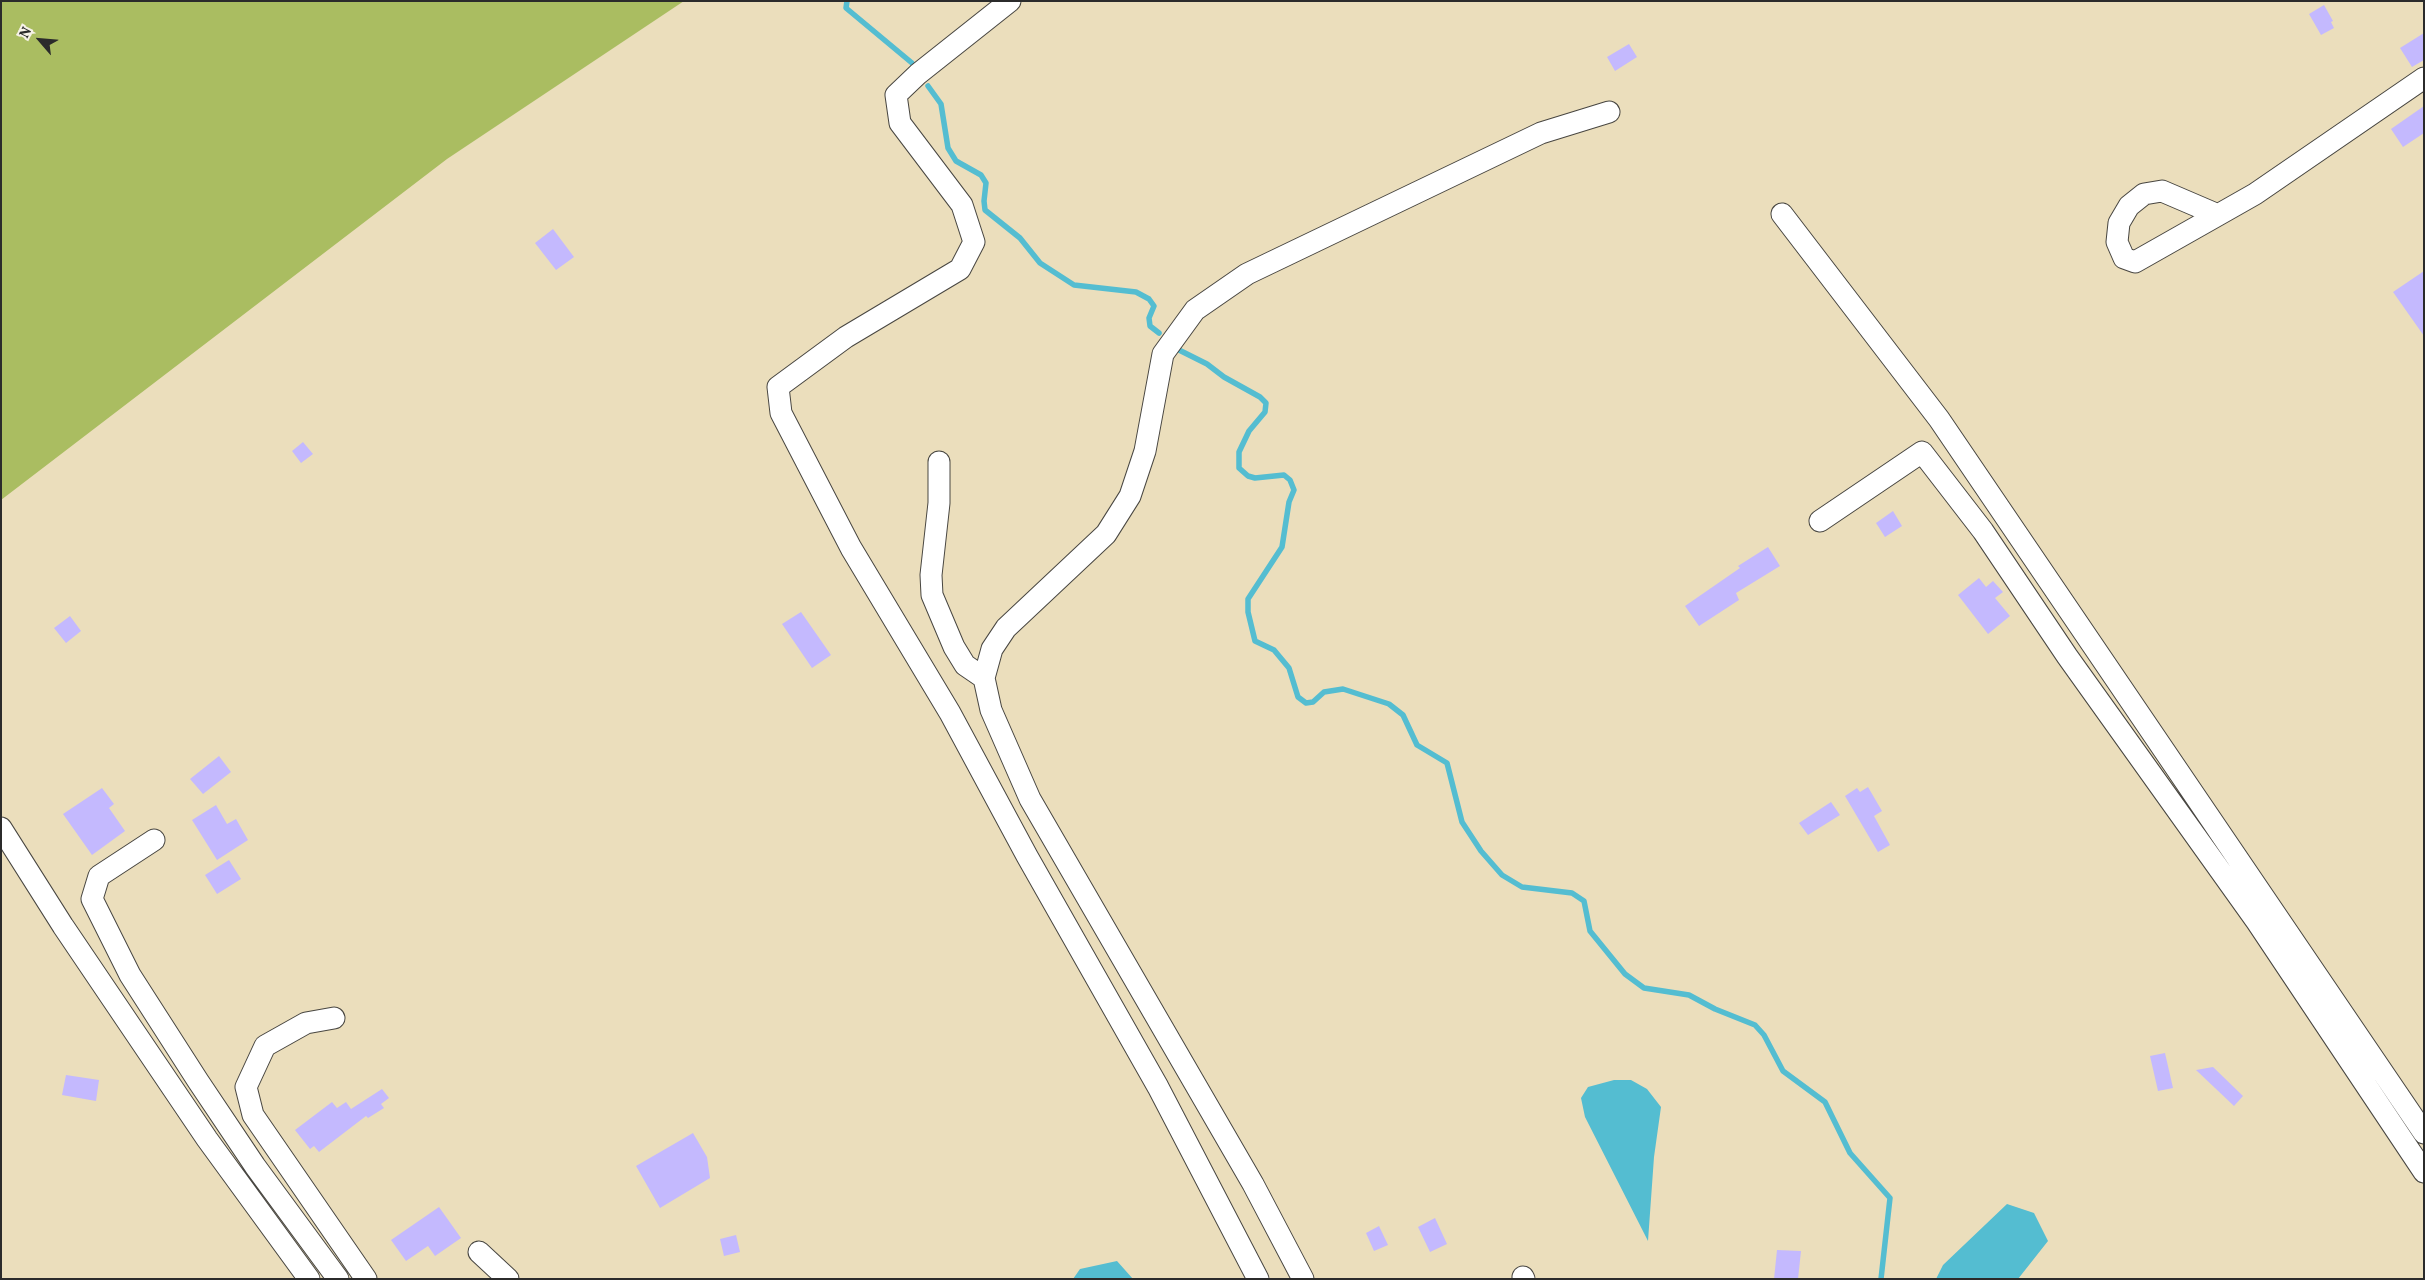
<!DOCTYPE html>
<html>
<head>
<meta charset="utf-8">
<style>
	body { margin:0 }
	#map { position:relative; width:2425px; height:1280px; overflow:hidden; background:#ebdebc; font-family:Vollkorn,serif }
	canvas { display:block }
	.frame { position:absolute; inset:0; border:2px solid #2b2b2b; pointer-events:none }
	.north { position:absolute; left:15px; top:15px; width:50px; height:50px; -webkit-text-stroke:4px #f7f3e8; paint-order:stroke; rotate:297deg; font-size:14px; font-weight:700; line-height:20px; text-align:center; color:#2b2b2b }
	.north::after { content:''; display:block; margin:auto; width:18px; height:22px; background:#2b2b2b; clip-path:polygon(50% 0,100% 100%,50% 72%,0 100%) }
</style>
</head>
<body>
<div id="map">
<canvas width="2425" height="1280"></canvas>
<div class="frame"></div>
<div class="north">N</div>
</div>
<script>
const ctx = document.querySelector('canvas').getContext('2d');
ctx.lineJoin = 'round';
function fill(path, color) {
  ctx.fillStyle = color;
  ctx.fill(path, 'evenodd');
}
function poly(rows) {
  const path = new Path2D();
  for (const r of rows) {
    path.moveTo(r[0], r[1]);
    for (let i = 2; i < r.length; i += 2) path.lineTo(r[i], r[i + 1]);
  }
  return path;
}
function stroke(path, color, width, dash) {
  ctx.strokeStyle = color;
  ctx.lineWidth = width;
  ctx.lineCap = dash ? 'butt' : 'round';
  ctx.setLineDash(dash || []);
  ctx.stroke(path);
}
const green = poly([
	[1,1,684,1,447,159,1,500]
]);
const water = poly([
	[1614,1080,1631,1080,1647,1089,1661,1107,1654,1157,1648,1241,1585,1117,1581,1098,1588,1087],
	[2007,1204,2034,1213,2048,1241,2018,1279,1936,1279,1943,1265],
	[1117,1261,1133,1279,1073,1279,1080,1269]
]);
const stream = poly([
	[847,1,846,8,912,63],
	[928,86,941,104,948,148,956,161,981,175,986,183,984,201,985,210,1020,238,1040,263,1074,285,1136,292,1149,299,1154,306,1149,318,1150,326,1159,333],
	[1179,350,1207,364,1224,377,1260,397,1266,403,1265,412,1249,431,1239,452,1239,468,1248,476,1255,478,1284,475,1290,480,1294,490,1289,502,1282,547,1248,599,1248,612,1255,641,1274,650,1289,668,1298,697,1306,703,1313,702,1324,692,1343,689,1389,704,1403,715,1417,745,1447,763,1462,822,1481,851,1502,875,1522,887,1572,893,1584,901,1590,931,1625,974,1644,988,1689,995,1715,1009,1755,1025,1764,1035,1783,1071,1825,1102,1850,1153,1890,1198,1881,1279]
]);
const building = poly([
	[2324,5,2333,21,2331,22,2334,28,2321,35,2309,14],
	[2424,33,2424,60,2412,67,2400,48],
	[1629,44,1637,57,1615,71,1607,57],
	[2424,106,2424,133,2403,147,2391,129],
	[553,229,574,257,556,270,535,243],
	[2424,271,2424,336,2393,292],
	[303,442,313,454,301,463,292,451],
	[1893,511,1902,526,1885,537,1876,523],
	[1768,547,1780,566,1736,593,1739,600,1699,626,1685,606,1740,568,1738,566],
	[1979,578,1986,587,1993,581,2003,592,1995,598,2010,616,1988,634,1958,595],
	[801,612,831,655,812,668,782,624],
	[70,616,81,631,66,643,54,628],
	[219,756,231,772,203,794,190,779],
	[1868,787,1882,811,1874,816,1890,845,1878,852,1845,796,1857,788,1860,792],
	[102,788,114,804,109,808,125,831,92,855,63,814],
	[1831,802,1840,815,1808,835,1799,823],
	[216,805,227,824,236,819,248,840,217,860,192,820],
	[229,860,241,879,217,894,205,875],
	[2165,1053,2173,1088,2158,1091,2150,1056],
	[2213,1067,2243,1096,2234,1106,2196,1070],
	[66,1075,99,1080,96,1101,62,1095],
	[382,1089,389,1098,381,1104,384,1108,368,1118,366,1116,319,1152,314,1146,310,1149,295,1130,332,1102,337,1108,346,1102,351,1109],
	[693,1133,707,1157,710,1178,660,1208,636,1166],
	[439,1207,461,1238,435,1256,428,1246,406,1261,391,1240],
	[1435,1218,1447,1244,1430,1252,1418,1227],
	[1379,1226,1388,1245,1374,1251,1366,1233],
	[736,1235,740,1252,724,1256,720,1239],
	[1777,1250,1801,1251,1798,1279,1774,1279]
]);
const minor = poly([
	[1010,1,918,74,896,95,900,123,962,205,974,242,960,269,846,337,778,387,781,413,851,548,950,713,1027,856,1158,1087,1258,1279],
	[1782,214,1939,419,2424,1133],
	[2218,215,2162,191,2144,194,2129,206,2119,223,2117,242,2124,258,2135,262,2218,215,2255,194,2424,78],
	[939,462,939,503,931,575,932,595,954,647,965,665,984,678],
	[1820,521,1922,452,1983,531,2067,656,2257,922,2424,1172],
	[1,828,63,926,207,1139,309,1279],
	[154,840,99,876,92,899,130,975,198,1081,255,1166,338,1279],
	[334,1018,306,1023,265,1046,246,1087,253,1115,366,1279],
	[479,1252,508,1279],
	[1523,1277,1524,1279],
	[1303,1279,1253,1184,1030,799,991,710,984,678,992,649,1006,628,1106,534,1130,496,1145,451,1163,354,1195,310,1247,274,1541,133,1609,112]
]);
fill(green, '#aabd61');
fill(water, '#54bdd1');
stroke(stream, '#54bdd1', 5.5);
fill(building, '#c4b9fe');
stroke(minor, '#484641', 23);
stroke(minor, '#fff', 21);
</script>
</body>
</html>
